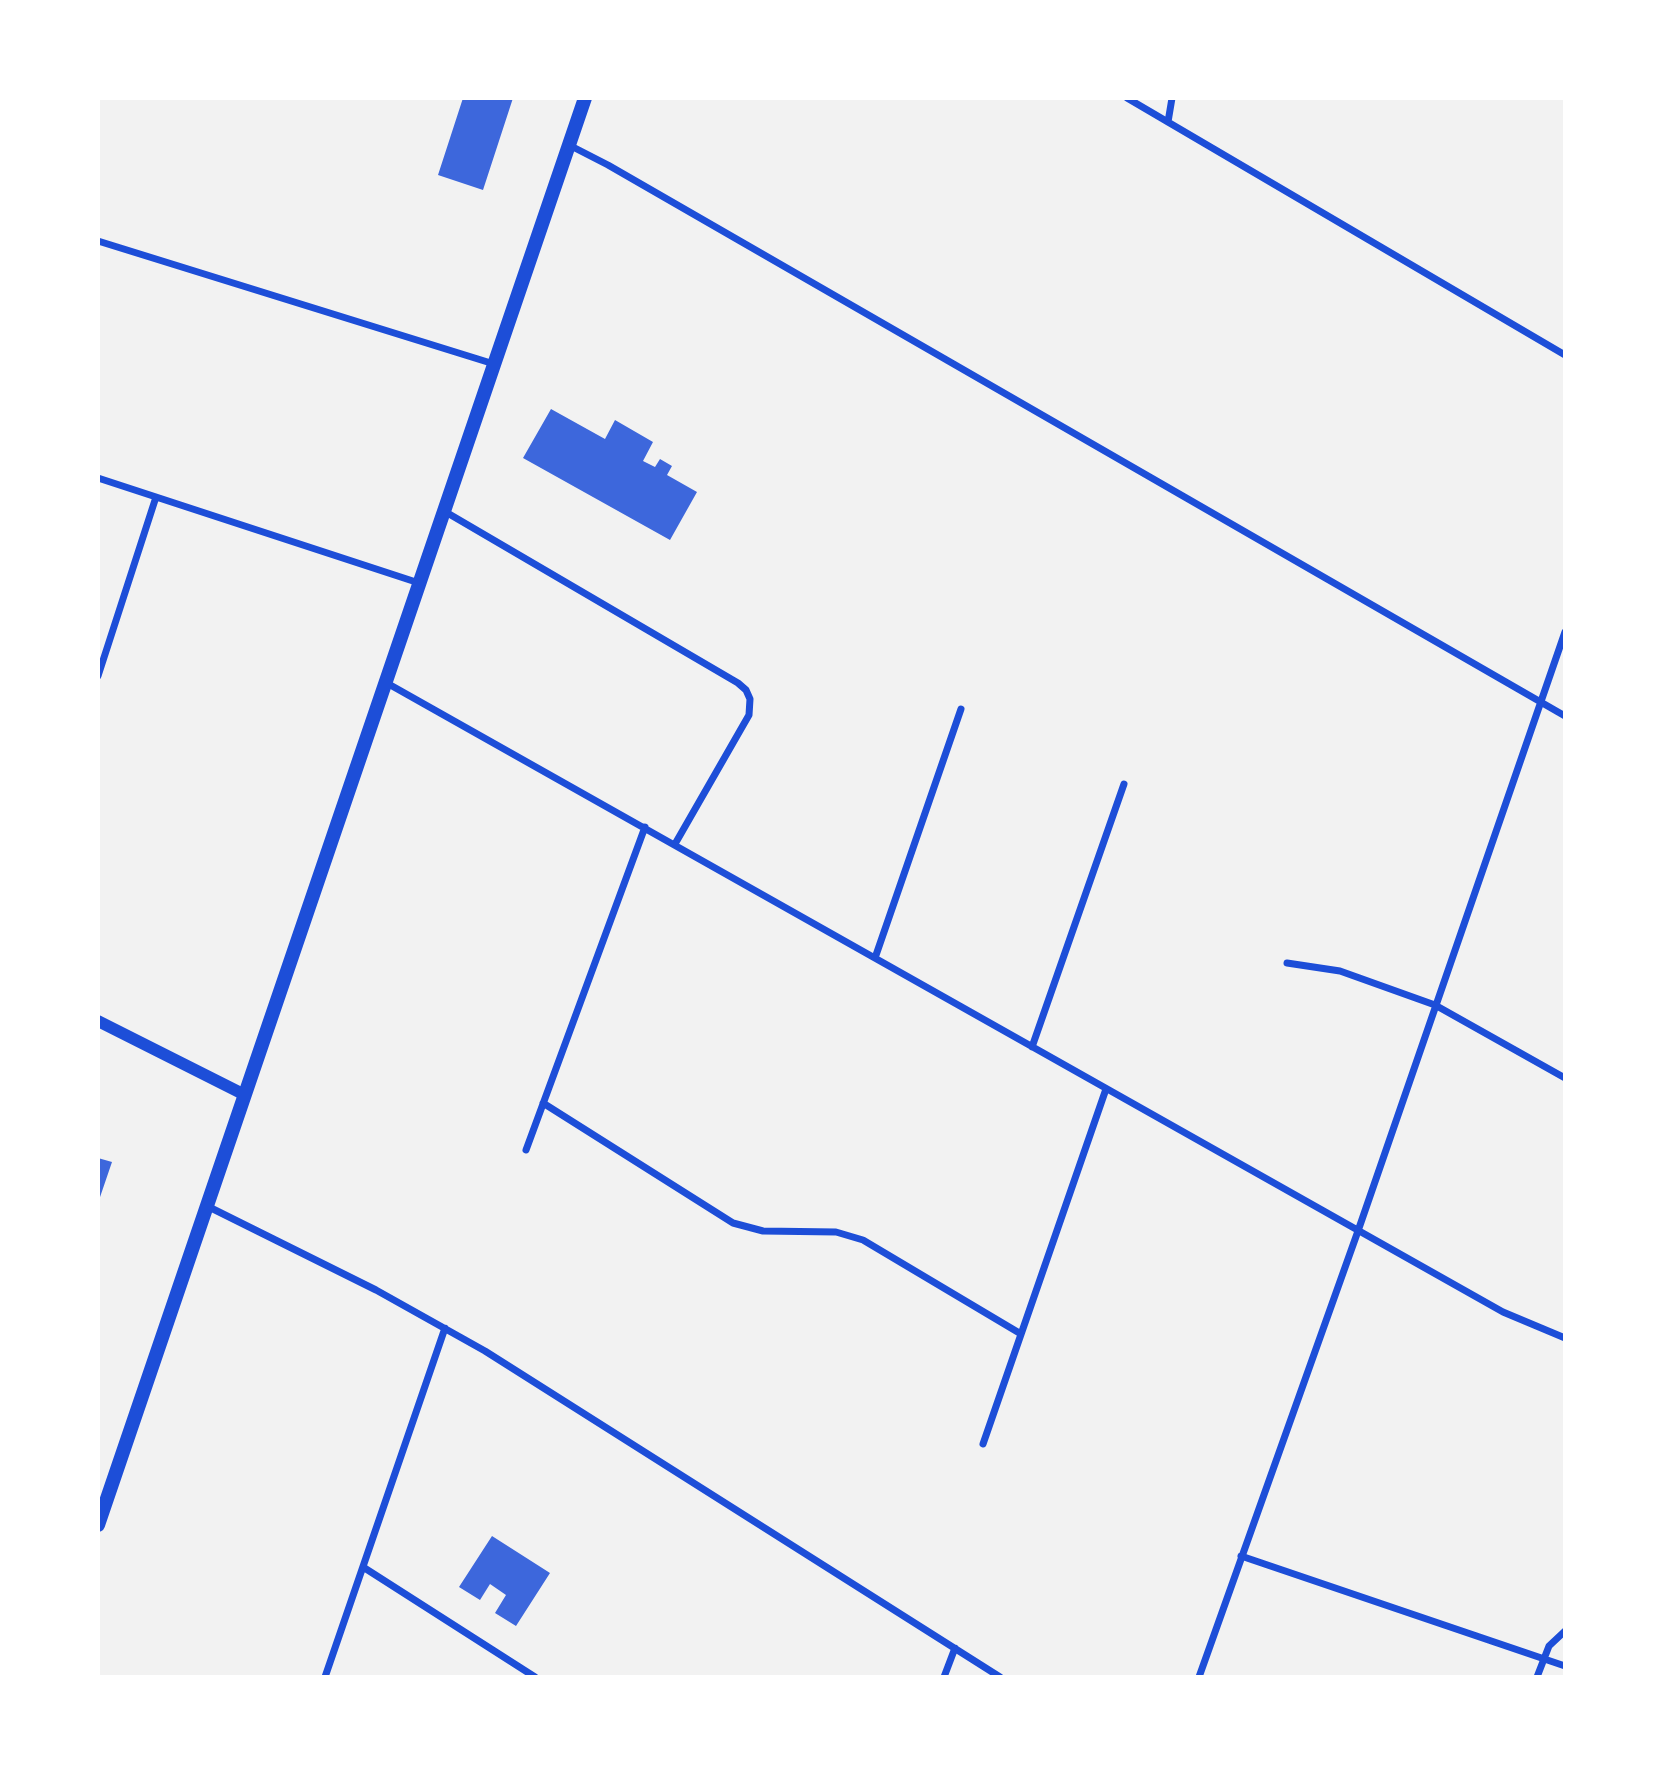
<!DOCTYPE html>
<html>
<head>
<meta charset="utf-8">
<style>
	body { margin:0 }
	#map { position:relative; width:1663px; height:1775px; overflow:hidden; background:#f2f2f2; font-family:"Times New Roman",serif }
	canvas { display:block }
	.frame { position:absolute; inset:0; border:100px solid #fff; pointer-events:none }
</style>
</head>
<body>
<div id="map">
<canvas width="1663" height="1775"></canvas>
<div class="frame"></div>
</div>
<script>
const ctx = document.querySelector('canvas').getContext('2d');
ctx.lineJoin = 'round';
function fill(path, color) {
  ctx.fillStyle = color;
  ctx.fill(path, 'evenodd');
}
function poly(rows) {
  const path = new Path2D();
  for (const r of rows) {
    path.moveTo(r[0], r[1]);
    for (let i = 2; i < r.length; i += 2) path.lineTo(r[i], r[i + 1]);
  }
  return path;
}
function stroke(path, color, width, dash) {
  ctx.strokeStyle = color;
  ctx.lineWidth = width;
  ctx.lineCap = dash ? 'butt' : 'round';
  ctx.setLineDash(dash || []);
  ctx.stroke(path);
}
const building = poly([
	[463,98,513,98,483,190,438,175],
	[551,409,605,439,615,420,653,442,643,461,655,467,660,459,672,466,667,475,697,492,670,540,523,458],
	[98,1158,112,1162,98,1203],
	[492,1536,550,1573,516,1626,495,1613,506,1595,490,1584,480,1600,459,1587]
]);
const minor = poly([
	[1127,98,1565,355],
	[1168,122,1172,98],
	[569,145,608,165,1565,716],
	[98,241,494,364],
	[98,478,419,583],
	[444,511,738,683,746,690,750,699,749,715,675,844],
	[98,676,156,497],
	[385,682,1503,1312,1565,1338],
	[875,958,961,709],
	[1287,963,1340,971,1435,1005,1565,1078],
	[1032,1047,1124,784],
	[543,1103,733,1223,763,1231,836,1232,863,1240,1021,1334],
	[526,1150,645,827],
	[207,1206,376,1290,485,1351,1000,1677],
	[983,1444,1106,1089],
	[1241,1556,1565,1666],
	[363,1567,535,1677],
	[325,1677,445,1328],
	[944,1677,955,1648],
	[1199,1677,1358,1231,1565,632],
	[1537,1677,1549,1646,1565,1631]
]);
const tertiary = poly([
	[98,1021,243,1094]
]);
const secondary = poly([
	[98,1525,585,98]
]);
fill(building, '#3d67dc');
stroke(minor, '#1d4ed8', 7);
stroke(tertiary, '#1d4ed8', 12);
stroke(secondary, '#1d4ed8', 14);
</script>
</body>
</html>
